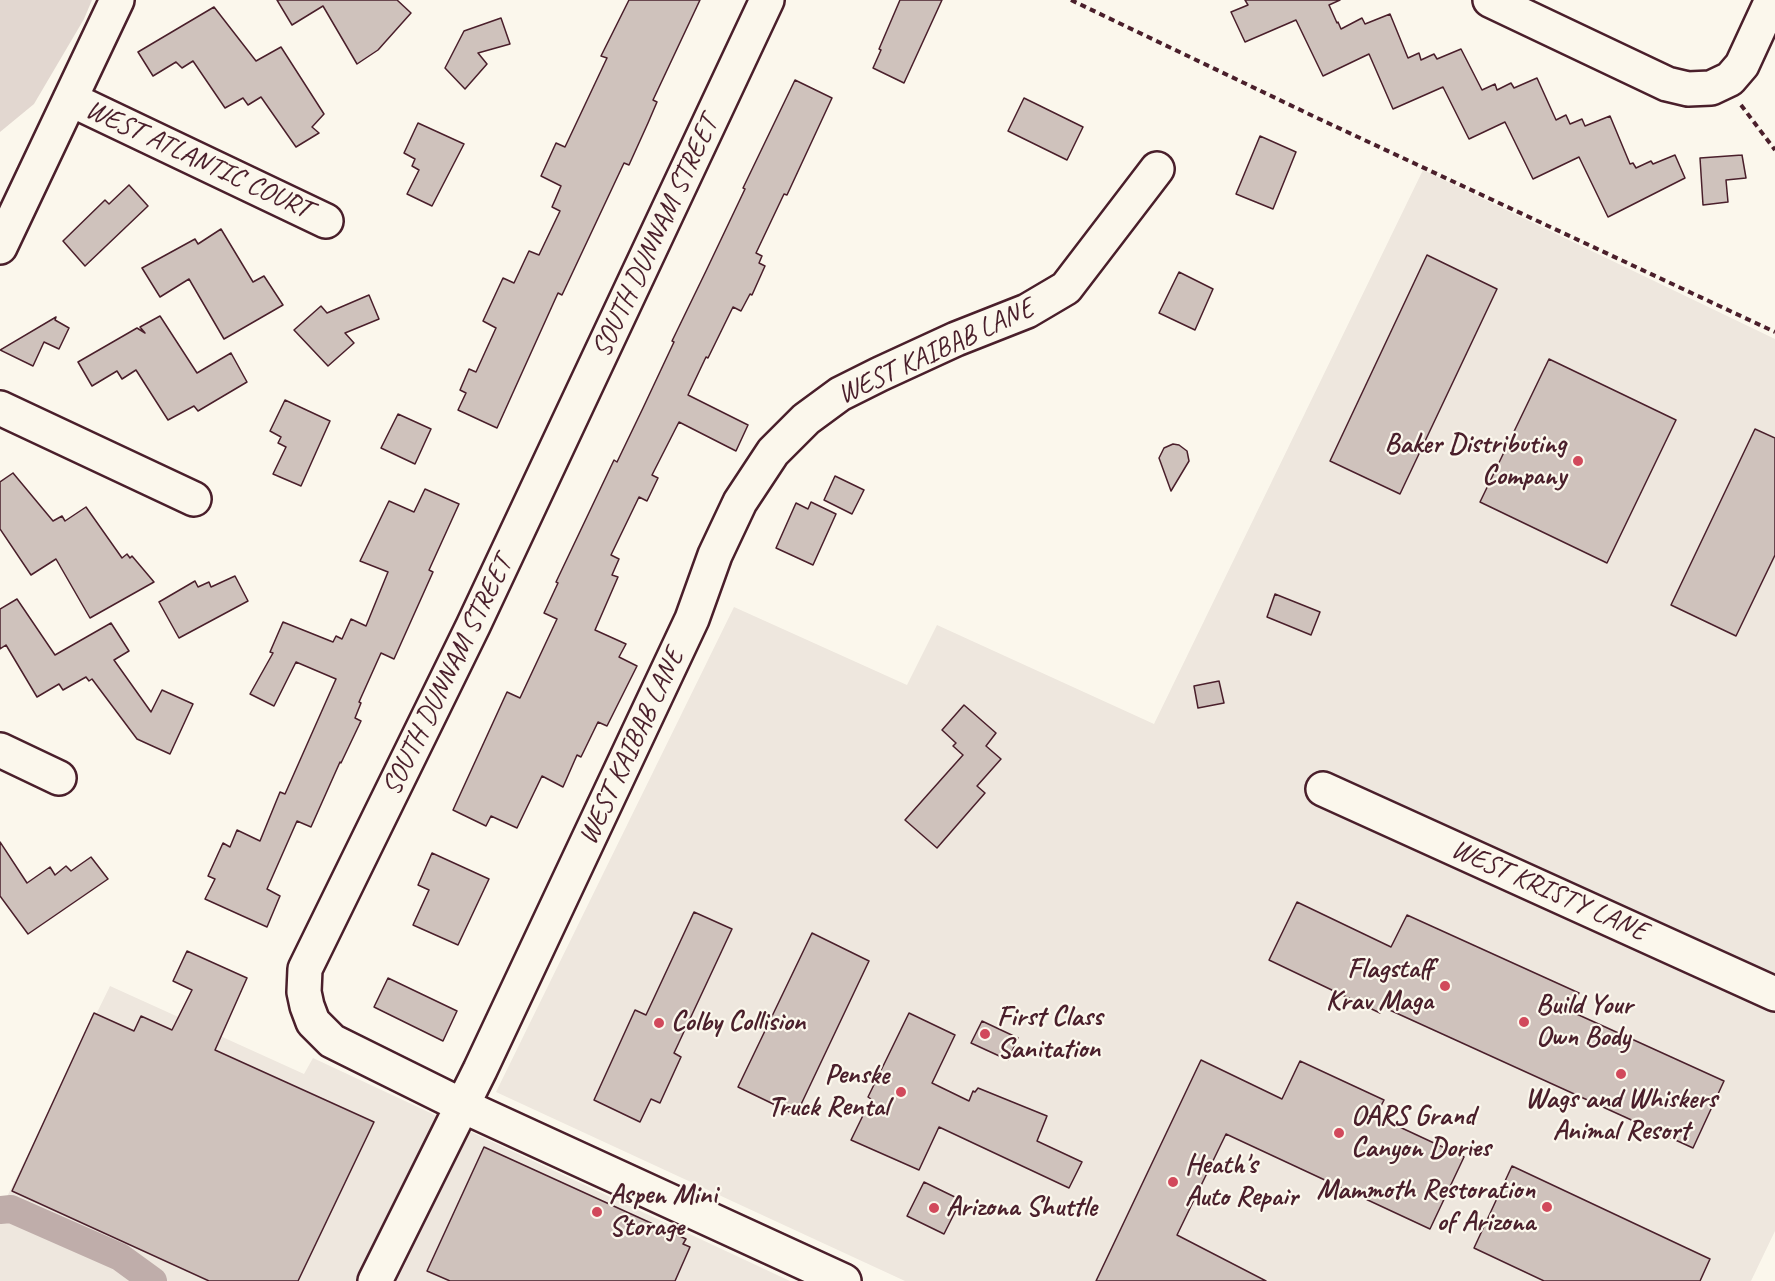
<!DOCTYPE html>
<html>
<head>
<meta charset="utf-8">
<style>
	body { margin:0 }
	canvas { display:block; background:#fbf7ec }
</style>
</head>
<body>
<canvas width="1775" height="1281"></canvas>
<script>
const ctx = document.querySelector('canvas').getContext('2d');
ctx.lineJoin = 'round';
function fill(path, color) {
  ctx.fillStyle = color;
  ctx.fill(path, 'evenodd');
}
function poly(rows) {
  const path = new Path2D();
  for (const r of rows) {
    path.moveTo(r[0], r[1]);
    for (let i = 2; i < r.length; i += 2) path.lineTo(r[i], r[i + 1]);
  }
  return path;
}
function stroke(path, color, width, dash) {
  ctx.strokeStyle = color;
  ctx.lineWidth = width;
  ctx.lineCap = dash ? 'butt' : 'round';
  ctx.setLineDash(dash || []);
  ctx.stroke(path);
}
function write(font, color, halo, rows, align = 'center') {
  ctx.font = font + ' Caveat,sans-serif';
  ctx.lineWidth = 4.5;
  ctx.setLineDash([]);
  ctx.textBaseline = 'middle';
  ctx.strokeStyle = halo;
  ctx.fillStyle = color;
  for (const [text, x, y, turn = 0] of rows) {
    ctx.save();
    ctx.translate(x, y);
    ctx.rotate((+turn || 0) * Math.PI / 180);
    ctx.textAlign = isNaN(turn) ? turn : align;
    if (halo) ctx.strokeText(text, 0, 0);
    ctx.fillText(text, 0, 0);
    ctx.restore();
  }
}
const built = poly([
	[1423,170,1775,339,1775,1231,1751,1281,905,1281,496,1092,734,607,907,685,937,625,1154,724],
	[110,986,304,1074,313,1058,790,1281,0,1281,0,1211]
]);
const green = poly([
	[0,0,92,0,84,19,34,104,0,132]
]);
const canal = poly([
	[0,1210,11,1209,120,1257,153,1281]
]);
const building = poly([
	[277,0,397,0,411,13,378,50,357,64,323,6,292,25,277,0],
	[629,0,700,0,653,100,657,102,648,123,629,165,624,163,562,295,558,293,497,428,458,410,466,393,460,390,469,369,476,372,496,328,483,321,503,278,514,283,529,251,539,255,560,211,552,207,561,186,541,176,556,143,565,147,607,58,601,56,629,0],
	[900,0,942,0,904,83,873,68,881,50,879,49,900,0],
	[1245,0,1340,0,1329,5,1337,23,1338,22,1341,29,1362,18,1365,24,1390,14,1408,58,1419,53,1421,60,1434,54,1437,59,1461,49,1482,90,1495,84,1497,90,1511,83,1514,88,1537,78,1556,120,1566,115,1570,124,1582,119,1585,126,1610,116,1630,164,1633,163,1636,168,1651,161,1653,164,1675,155,1685,178,1608,217,1579,157,1533,179,1505,122,1469,139,1443,87,1393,109,1369,54,1323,76,1296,20,1245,42,1231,12,1248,5,1245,0],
	[214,7,256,61,281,47,324,114,312,127,319,133,296,147,261,97,248,105,243,98,225,108,193,61,182,68,176,62,153,76,138,52,214,7],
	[501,18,510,44,478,53,487,64,465,89,445,68,464,31,501,18],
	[795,80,832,98,787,195,784,194,756,253,762,256,759,263,765,266,752,295,750,294,741,311,733,307,708,358,706,357,688,395,748,425,736,451,679,422,652,475,658,478,647,501,639,497,611,555,619,559,612,575,618,577,595,630,626,644,619,657,637,666,607,726,598,722,581,757,577,755,563,787,542,776,517,828,491,816,486,826,453,810,507,692,520,698,557,619,544,613,558,583,556,582,614,460,617,462,643,408,674,342,672,341,706,271,745,189,743,188,795,80],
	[1024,98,1083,127,1067,160,1008,131,1024,98],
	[418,123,464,144,432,206,407,194,419,170,412,166,415,159,404,153,418,123],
	[1260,136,1296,152,1273,209,1236,194,1260,136],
	[1742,155,1746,178,1726,180,1728,202,1703,205,1700,158,1742,155],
	[129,185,148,206,85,266,63,241,105,200,109,204,129,185],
	[221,229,253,282,264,276,283,305,224,339,189,279,160,297,142,268,195,239,198,244,221,229],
	[1427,255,1497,289,1400,494,1330,461,1427,255],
	[1179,272,1213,289,1195,330,1159,313,1179,272],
	[369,295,379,319,345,333,354,343,328,366,294,330,321,306,327,313,369,295],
	[160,316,197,373,231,353,247,382,198,411,194,406,168,420,136,370,122,379,117,371,92,386,78,362,137,328,145,333,140,327,160,316],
	[56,317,55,320,69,328,59,349,44,342,33,366,0,350,56,317],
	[1549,359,1676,420,1607,563,1480,502,1549,359],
	[285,400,330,421,301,486,273,474,286,447,278,443,281,437,270,431,285,400],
	[398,414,431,429,415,464,381,448,398,414],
	[1755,429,1775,438,1775,555,1736,636,1671,605,1755,429],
	[1173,444,1179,445,1187,451,1189,461,1171,491,1159,458,1164,448,1173,444],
	[13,473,53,521,62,516,65,521,86,507,122,558,127,554,130,558,132,556,154,582,90,618,56,559,31,575,0,529,0,482,13,473],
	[835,476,864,490,852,514,824,500,835,476],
	[425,489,459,504,429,570,433,572,394,659,381,653,359,702,361,703,355,718,361,721,341,763,340,762,311,827,297,821,267,889,280,896,267,927,205,899,215,879,208,876,223,843,230,847,237,830,260,841,280,792,285,794,336,679,296,662,274,706,250,694,273,653,270,652,283,622,333,642,336,636,342,639,351,619,366,626,388,572,360,561,389,501,414,512,425,489],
	[811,502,836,514,813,565,776,548,796,503,808,509,811,502],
	[235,576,248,601,179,638,159,602,195,581,198,587,209,582,211,587,235,576],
	[1275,594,1320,612,1311,635,1267,617,1275,594],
	[17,599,55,655,111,623,129,651,114,660,151,712,162,690,193,704,170,754,137,739,92,679,89,681,86,677,63,690,59,684,37,697,6,645,0,649,0,609,17,599],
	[1219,681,1224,703,1198,708,1194,686,1219,681],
	[964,705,996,733,986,746,1001,759,977,786,985,793,937,848,905,820,963,755,953,746,956,743,942,730,964,705],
	[0,842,27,883,50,867,55,875,66,866,71,871,91,857,108,879,28,934,0,896,0,842],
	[432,853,489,879,458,945,413,925,429,890,418,885,432,853],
	[1297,902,1391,947,1407,915,1579,993,1570,1011,1724,1081,1693,1148,1383,1007,1380,1013,1269,960,1297,902],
	[694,912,732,929,674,1053,681,1057,660,1103,651,1099,640,1122,594,1100,635,1010,646,1015,694,912],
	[812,933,869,961,796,1115,738,1087,812,933],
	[187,951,247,978,215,1050,374,1122,298,1281,209,1281,12,1191,94,1013,134,1031,141,1016,172,1030,192,990,173,981,187,951],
	[388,978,457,1011,443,1041,374,1007,388,978],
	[909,1013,955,1035,932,1083,969,1101,973,1091,975,1092,978,1088,1047,1116,1037,1141,1082,1162,1069,1188,939,1127,919,1170,851,1140,871,1099,868,1097,909,1013],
	[982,1021,1018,1038,1008,1060,971,1043,982,1021],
	[1201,1060,1282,1099,1300,1061,1384,1100,1376,1116,1464,1157,1430,1229,1226,1134,1177,1235,1266,1281,1096,1281,1201,1060],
	[484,1147,686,1239,683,1244,690,1247,675,1281,450,1281,427,1271,484,1147],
	[1512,1166,1710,1259,1700,1281,1544,1281,1474,1248,1512,1166],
	[924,1182,961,1200,944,1234,907,1216,924,1182]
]);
const path = poly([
	[1071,0,1313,116,1775,332],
	[1741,105,1775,150]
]);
const minor = poly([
	[767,0,473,626,305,969,304,992,307,1006,313,1022,332,1041,463,1106,844,1281],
	[1490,0,1667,84,1688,89,1711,88,1730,79,1742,65,1772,0],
	[70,99,326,221],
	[0,247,117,0],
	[0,408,194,499],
	[0,750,59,778],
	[1323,789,1775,994],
	[375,1281,480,1070,692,619,715,555,740,502,773,452,806,419,840,394,880,374,956,339,1027,311,1066,288,1157,169]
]);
const markers = [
	[1578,461,6,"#d1495b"],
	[1445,986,6,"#d1495b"],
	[1524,1022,6,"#d1495b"],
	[659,1023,6,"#d1495b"],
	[985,1034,6,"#d1495b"],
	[1621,1074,6,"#d1495b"],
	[901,1092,6,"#d1495b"],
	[1339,1133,6,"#d1495b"],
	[1173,1182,6,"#d1495b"],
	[1547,1207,6,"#d1495b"],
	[934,1208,6,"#d1495b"],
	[597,1212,6,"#d1495b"]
];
const streetNames = [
	["WEST ATLANTIC COURT",198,160,25],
	["SOUTH DUNNAM STREET",656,237,-65],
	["WEST KAIBAB LANE",936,352,-25],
	["SOUTH DUNNAM STREET",448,676,-64],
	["WEST KAIBAB LANE",632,747,-65],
	["WEST KRISTY LANE",1549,891,24]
];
const poiNames = [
	["Baker Distributing",1566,445,"right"],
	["Company",1566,477,"right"],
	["Flagstaff",1433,970,"right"],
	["Krav Maga",1433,1002,"right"],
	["Build Your",1536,1006],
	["Own Body",1536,1038],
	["First Class",997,1018],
	["Sanitation",997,1050],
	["Colby Collision",671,1023],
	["Penske",889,1076,"right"],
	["Truck Rental",889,1108,"right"],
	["Wags and Whiskers",1621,1100,"center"],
	["Animal Resort",1621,1132,"center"],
	["OARS Grand",1351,1117],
	["Canyon Dories",1351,1149],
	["Heath's",1185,1166],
	["Auto Repair",1185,1198],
	["Mammoth Restoration",1535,1191,"right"],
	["of Arizona",1535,1223,"right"],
	["Aspen Mini",609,1196],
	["Storage",609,1228],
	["Arizona Shuttle",946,1208]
];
fill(built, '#eee7de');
fill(green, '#e2d7d0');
stroke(canal, '#bfadaa', 28);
fill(building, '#cfc2bc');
stroke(building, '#4a1f2b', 1.5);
stroke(minor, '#4a1f2b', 38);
stroke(path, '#4a1f2b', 4, [6, 4.5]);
stroke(minor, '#fbf7ec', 33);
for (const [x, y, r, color] of markers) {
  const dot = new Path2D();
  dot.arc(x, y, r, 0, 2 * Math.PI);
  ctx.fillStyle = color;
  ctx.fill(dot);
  stroke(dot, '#fbf7ec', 2);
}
write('28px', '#4a1f2b', '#fbf7ec', streetNames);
write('bold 28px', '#4a1f2b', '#fbf7ec', poiNames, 'left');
</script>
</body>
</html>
